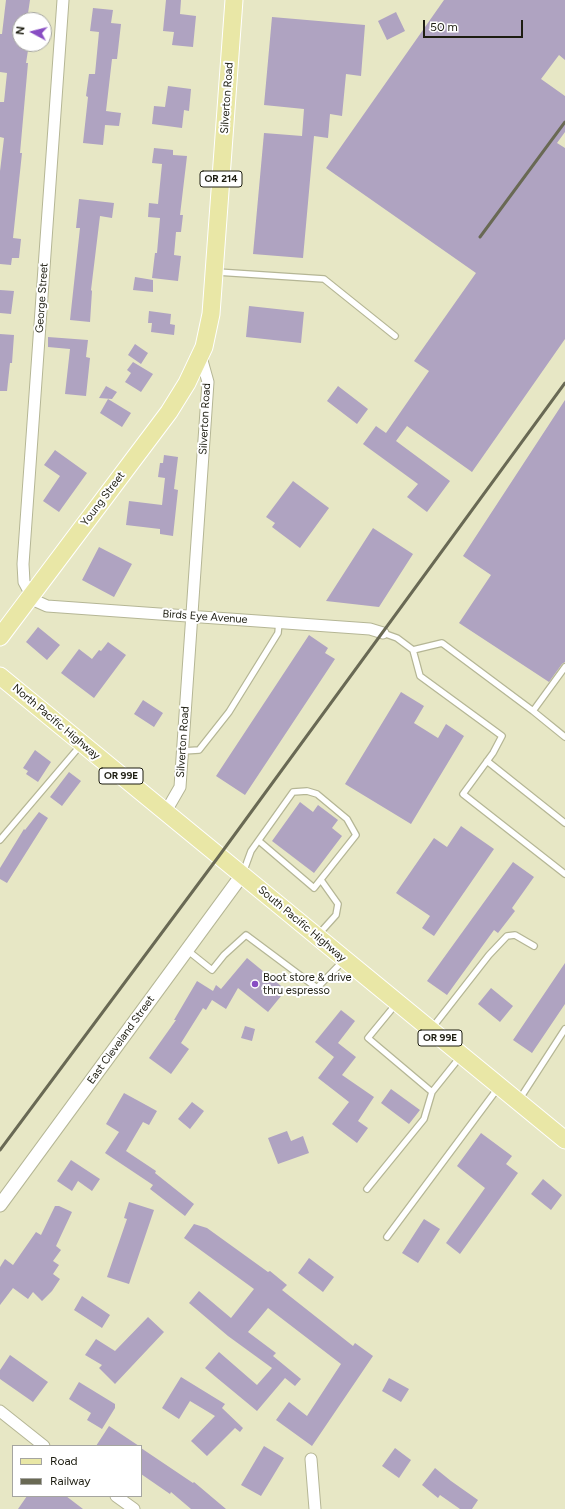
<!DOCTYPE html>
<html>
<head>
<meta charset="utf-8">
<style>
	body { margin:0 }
	#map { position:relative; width:565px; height:1509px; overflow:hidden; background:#e7e7c5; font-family:Figtree,sans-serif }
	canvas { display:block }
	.legend { position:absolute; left:12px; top:1445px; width:130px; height:52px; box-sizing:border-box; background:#fff; border:1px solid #a5a5a0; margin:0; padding:5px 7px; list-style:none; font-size:12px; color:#1d1d11 }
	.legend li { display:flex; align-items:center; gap:8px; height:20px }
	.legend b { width:20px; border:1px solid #a5a5a0 }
	.north { position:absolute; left:12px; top:12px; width:40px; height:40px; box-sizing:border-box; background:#fff; border:1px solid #a5a5a0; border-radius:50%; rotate:277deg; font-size:11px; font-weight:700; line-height:16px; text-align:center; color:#1d1d11 }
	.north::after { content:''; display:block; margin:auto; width:14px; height:18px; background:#884dc3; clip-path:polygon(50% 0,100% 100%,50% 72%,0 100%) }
	.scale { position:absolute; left:423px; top:20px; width:100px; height:18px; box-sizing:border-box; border:2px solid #1d1d11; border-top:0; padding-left:5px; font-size:12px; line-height:14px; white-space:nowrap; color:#1d1d11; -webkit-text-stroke:3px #fff; paint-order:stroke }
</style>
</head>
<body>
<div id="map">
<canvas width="565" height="1509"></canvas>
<ul class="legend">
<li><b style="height:5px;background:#e9e7a6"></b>Road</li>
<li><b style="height:5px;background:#696954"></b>Railway</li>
</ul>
<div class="north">N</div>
<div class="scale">50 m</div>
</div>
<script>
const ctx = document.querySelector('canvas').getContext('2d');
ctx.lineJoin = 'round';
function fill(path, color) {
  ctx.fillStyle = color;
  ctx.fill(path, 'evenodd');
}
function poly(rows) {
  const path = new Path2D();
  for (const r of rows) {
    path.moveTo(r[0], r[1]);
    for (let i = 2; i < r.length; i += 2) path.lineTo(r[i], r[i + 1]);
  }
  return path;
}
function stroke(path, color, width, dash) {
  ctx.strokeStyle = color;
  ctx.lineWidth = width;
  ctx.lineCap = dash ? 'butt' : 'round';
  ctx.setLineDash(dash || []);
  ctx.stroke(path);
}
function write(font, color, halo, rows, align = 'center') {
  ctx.font = font + ' Figtree,sans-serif';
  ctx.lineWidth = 4;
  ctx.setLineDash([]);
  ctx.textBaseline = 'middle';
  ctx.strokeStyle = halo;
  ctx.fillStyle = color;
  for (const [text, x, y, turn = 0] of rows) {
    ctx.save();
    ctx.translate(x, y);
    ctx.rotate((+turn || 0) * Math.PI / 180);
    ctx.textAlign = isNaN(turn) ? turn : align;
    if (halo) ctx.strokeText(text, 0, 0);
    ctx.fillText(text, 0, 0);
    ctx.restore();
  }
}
const building = poly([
	[6,0,30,0,27,20,20,20,20,44,29,44,26,63,28,63,20,153,22,153,13,238,21,239,19,258,12,258,11,265,0,264,0,171,4,138,0,137,0,102,4,102,7,73,0,72,0,34,2,34],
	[166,0,181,0,180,14,196,16,193,47,172,45,174,32,163,31],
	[444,0,565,0,565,60,559,55,541,79,565,96,565,132,557,143,565,148,565,339,472,472,407,426,396,441,450,481,427,512,407,497,418,484,363,444,376,426,386,433,429,371,414,361,476,273,326,168],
	[93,8,113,10,111,23,121,24,117,59,112,59,106,111,121,113,119,126,105,125,103,145,83,143,88,97,86,96,89,74,95,74,99,32,90,31],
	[396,12,405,31,387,40,378,21],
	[272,17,365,25,361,76,346,74,342,116,330,114,328,138,314,136,303,258,253,254,264,133,302,136,304,109,264,105],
	[168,86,191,89,189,111,184,110,182,128,152,124,154,106,165,107],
	[154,148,173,150,173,155,187,156,180,215,183,215,181,232,176,232,174,255,181,256,178,281,152,278,155,253,157,253,160,218,148,217,149,203,158,204,162,164,152,163],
	[79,199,114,203,112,218,100,216,91,290,92,291,90,322,70,320,80,228,76,228],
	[135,277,153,280,153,292,133,290],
	[0,290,14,291,11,314,0,313],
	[249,306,304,312,301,343,246,337],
	[149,311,171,314,170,324,175,325,174,335,151,332,152,323,148,323],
	[0,334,14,335,12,363,10,363,7,391,0,391],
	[48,337,88,340,86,357,90,358,86,396,65,394,70,349,48,347],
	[135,344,148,353,141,364,128,355],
	[133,362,153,374,141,392,125,382,131,373,127,370],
	[106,386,117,392,112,399,99,398],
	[338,386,368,409,357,424,327,401],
	[108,399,131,413,122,427,100,413],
	[565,400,565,662,562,664,549,682,459,623,491,575,463,556],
	[55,450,87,473,59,512,43,501,60,476,44,465],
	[164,455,178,457,174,489,178,490,173,536,160,534,160,529,126,525,129,501,162,505,165,478,158,477,160,463,163,463],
	[293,481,329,508,300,548,272,527,275,523,266,517],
	[373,528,413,554,379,607,326,601],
	[99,547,132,564,114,597,82,580],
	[38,627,60,645,47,660,26,642],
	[309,635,328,648,325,653,335,659,245,795,216,776],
	[108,642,126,655,94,698,61,673,79,649,92,659,99,650,101,651],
	[401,692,424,706,414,723,438,738,446,724,464,736,411,824,345,784],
	[143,700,163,713,154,727,134,714],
	[35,750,51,762,38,782,26,774,28,771,23,768],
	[69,772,81,781,62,806,50,797],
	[300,802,313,812,318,805,338,820,332,828,342,836,314,873,272,841],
	[39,812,48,818,7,883,0,879,0,868,24,829,25,830],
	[461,826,494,849,434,936,422,928,430,916,396,893,434,838,447,847],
	[513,862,534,877,512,908,515,911,498,933,494,930,447,995,427,981],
	[247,958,286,990,268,1012,238,988,226,1009,212,1000,206,1010,203,1008,181,1043,189,1049,171,1074,149,1058,176,1020,174,1020,197,981,213,991,216,985,221,989],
	[565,963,565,1004,532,1053,513,1040],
	[491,988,513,1006,500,1022,478,1004],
	[341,1010,355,1021,338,1043,356,1057,342,1075,374,1097,358,1121,368,1128,357,1143,332,1124,349,1102,318,1078,334,1057,315,1042],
	[245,1026,255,1029,252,1041,241,1038],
	[391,1089,420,1110,409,1124,381,1103],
	[124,1093,157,1111,149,1125,143,1122,126,1151,156,1171,155,1173,194,1204,185,1216,150,1189,153,1185,105,1153,119,1132,106,1124],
	[192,1102,204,1111,190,1129,178,1119],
	[287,1131,291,1141,303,1136,309,1153,278,1164,268,1138],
	[481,1133,512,1156,506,1164,518,1173,460,1254,446,1243,485,1188,457,1166],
	[71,1160,100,1179,92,1191,78,1181,72,1191,57,1181],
	[543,1179,562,1195,551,1210,531,1194],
	[129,1202,154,1210,129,1284,107,1277,127,1219,124,1218],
	[55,1206,59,1206,72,1212,56,1246,61,1250,53,1261,59,1265,53,1274,60,1279,52,1291,42,1301,33,1292,28,1299,13,1288,0,1305,0,1267,5,1259,13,1265,36,1232,41,1235],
	[424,1219,440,1229,418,1263,402,1253],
	[194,1224,207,1228,268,1272,270,1271,287,1285,282,1290,353,1346,355,1343,373,1356,312,1446,276,1420,289,1402,307,1416,341,1364,268,1308,248,1332,276,1353,273,1356,301,1379,295,1386,285,1378,257,1411,205,1368,219,1352,257,1385,272,1368,228,1336,189,1303,199,1291,231,1318,254,1289,184,1238],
	[309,1258,334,1277,323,1292,298,1273],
	[82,1296,110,1315,102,1328,74,1310],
	[148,1317,164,1332,115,1384,99,1368,102,1365,85,1355,96,1339,115,1351],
	[10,1355,48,1382,33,1402,0,1379,0,1370],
	[181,1377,225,1404,222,1408,243,1428,240,1432,235,1428,207,1456,191,1441,215,1416,190,1401,179,1419,162,1408],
	[389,1378,409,1389,401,1402,382,1391],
	[79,1382,115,1404,115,1408,102,1429,87,1420,91,1413,69,1399],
	[109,1426,139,1446,96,1446],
	[264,1446,284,1458,261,1496,241,1485],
	[141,1448,193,1483,194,1482,226,1509,191,1509,171,1492,170,1494,141,1474],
	[395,1448,411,1460,399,1478,382,1466],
	[435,1468,451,1481,478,1500,472,1509,460,1509,440,1495,438,1498,422,1485],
	[27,1496,66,1496,83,1509,18,1509]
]);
const service = poly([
	[217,272,324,279,395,336],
	[383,633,397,638,413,650,442,643,533,711,565,737],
	[413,650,420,676,502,736,493,753,463,794,565,874],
	[533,711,565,667],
	[183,751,199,750,229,712,278,633,279,622],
	[487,761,565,823],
	[0,840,80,746],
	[243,873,251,851,293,792,307,791,317,794,347,819,356,835,314,888,259,841],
	[318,935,336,915,338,904,321,880],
	[187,950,212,970,224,955,246,935,317,988,343,961],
	[396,1004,368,1038,432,1092],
	[432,1028,489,955,507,936,515,935,534,946],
	[519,1100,565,1029],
	[367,1189,424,1119,432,1092,460,1057],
	[387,1237,498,1088]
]);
const minor = poly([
	[63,0,23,564,24,582,31,595,38,602,47,606,370,629,383,633],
	[165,813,180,787,208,382,201,357],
	[0,1411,44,1446],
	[311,1459,315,1509],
	[116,1496,134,1509]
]);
const tertiary = poly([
	[0,1205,242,875]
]);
const primary = poly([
	[0,637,169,412,187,383,204,347,211,314,234,0],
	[0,676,565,1140]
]);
const rail = poly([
	[480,237,565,122],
	[0,1150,219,856,565,383]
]);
const markers = [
	[255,984,4,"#884dc3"]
];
const shields = [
	[221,179,42],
	[121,776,44],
	[440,1038,44]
];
const shieldNames = [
	["OR 214",221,179],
	["OR 99E",121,776],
	["OR 99E",440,1038]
];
const streetNames = [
	["Silverton Road",227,98,-86],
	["George Street",42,298,-86],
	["Silverton Road",205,419,-87],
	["Young Street",103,499,-53],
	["Birds Eye Avenue",205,617,4],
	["North Pacific Highway",56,722,40],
	["Silverton Road",183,742,-86],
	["South Pacific Highway",302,924,40],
	["East Cleveland Street",121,1040,-54]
];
const poiNames = [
	["Boot store & drive",263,978],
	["thru espresso",263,991]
];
fill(building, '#afa3c1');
stroke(service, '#b5b695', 8);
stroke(minor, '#b5b695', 13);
stroke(tertiary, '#b5b695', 15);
stroke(primary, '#fff', 19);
stroke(service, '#fff', 5.5);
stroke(minor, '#fff', 11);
stroke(tertiary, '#fff', 13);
stroke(primary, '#e9e7a6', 17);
stroke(rail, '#696954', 3);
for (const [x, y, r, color] of markers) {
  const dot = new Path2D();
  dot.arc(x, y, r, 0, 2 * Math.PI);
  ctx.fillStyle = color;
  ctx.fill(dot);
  stroke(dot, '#fff', 1.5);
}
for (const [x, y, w] of shields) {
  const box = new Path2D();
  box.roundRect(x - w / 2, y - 8, w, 16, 3);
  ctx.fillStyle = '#fff';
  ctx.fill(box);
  stroke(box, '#1d1d11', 1);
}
write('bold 10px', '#1d1d11', null, shieldNames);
write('11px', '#1d1d11', '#fff', streetNames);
write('11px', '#1d1d11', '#fff', poiNames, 'left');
</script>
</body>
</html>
